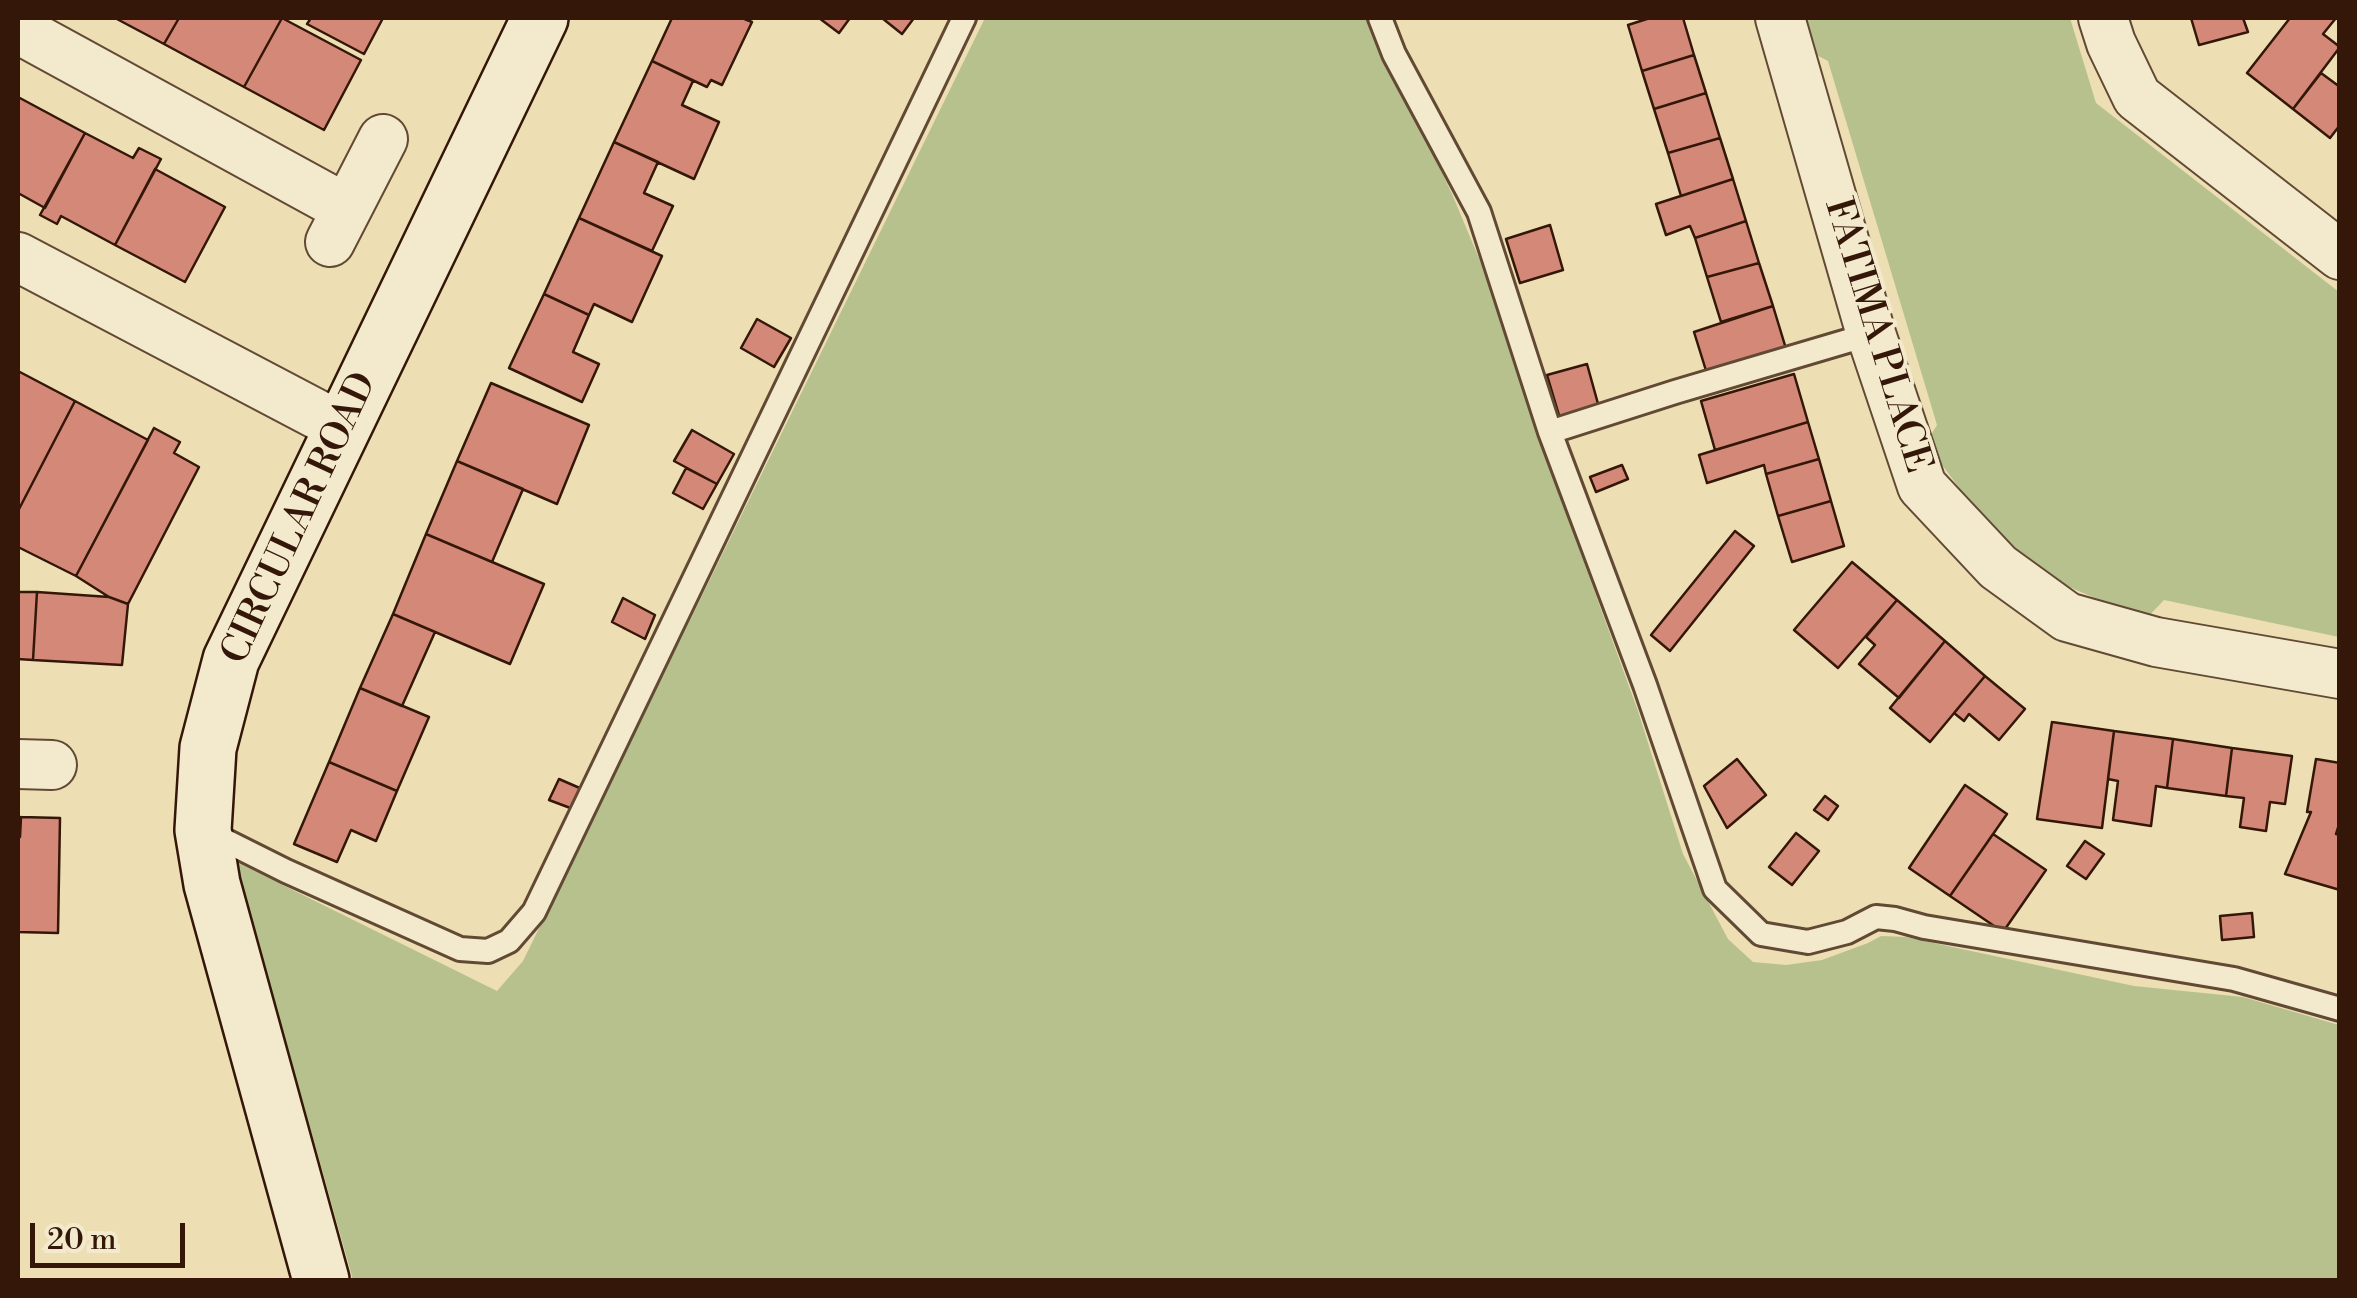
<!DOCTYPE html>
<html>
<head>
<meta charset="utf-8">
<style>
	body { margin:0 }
	#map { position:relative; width:2357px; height:1298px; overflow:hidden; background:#eddeb3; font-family:"Libre Bodoni",serif }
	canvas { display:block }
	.frame { position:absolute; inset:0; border:20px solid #341708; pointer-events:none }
	.scale { position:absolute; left:30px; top:1223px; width:155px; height:45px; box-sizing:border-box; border:5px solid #341708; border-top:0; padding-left:12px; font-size:30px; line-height:35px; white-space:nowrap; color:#341708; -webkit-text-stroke:8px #f3eace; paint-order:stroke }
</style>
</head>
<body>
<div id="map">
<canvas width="2357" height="1298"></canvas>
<div class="frame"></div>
<div class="scale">20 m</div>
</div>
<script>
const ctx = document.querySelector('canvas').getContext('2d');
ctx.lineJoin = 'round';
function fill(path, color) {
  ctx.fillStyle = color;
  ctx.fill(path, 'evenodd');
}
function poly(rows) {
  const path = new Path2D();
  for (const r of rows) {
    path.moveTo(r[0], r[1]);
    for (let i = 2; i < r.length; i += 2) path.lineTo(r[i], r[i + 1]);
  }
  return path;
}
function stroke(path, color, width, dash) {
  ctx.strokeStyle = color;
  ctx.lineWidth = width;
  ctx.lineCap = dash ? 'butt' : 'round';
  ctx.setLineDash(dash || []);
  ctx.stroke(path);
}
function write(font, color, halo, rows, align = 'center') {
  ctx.font = font + ' "Libre Bodoni",serif';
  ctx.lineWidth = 8;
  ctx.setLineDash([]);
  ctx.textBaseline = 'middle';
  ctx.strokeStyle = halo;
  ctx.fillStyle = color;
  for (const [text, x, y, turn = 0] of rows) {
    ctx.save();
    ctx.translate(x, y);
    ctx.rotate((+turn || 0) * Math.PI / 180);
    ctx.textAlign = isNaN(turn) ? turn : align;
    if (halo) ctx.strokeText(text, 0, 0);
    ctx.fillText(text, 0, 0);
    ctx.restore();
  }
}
const green = poly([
	[985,18,1369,18,1452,194,1486,275,1538,436,1638,711,1683,854,1728,939,1753,962,1786,965,1822,960,1868,943,1881,936,1906,937,2134,986,2243,997,2339,1025,2339,1280,353,1280,303,1102,226,857,497,991,523,961],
	[1806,18,2070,18,2096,103,2339,292,2339,637,2164,600,2145,620,2049,578,1982,519,1926,443,1937,425,1828,61,1803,48]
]);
const building = poly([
	[115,18,179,18,164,44,115,18],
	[179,18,282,18,244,87,164,44,179,18],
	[282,18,361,60,324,130,244,87,282,18],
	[311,18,383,18,364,54,307,24,311,18],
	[672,18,742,18,752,22,722,85,711,80,707,87,652,61,672,18],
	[819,18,850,18,839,33,819,18],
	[882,18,914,18,902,34,882,18],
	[1650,18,1683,18,1694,55,1642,71,1628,25,1650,18],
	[2191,18,2243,18,2248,32,2199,45,2191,18],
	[2290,18,2336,18,2323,34,2340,47,2293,109,2247,73,2290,18],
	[1694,55,1706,93,1654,109,1642,71,1694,55],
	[652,61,693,81,682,105,719,122,694,179,614,142,652,61],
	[2321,73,2340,87,2340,125,2330,138,2293,109,2321,73],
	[1706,93,1720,138,1668,153,1654,109,1706,93],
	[18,97,85,133,45,208,18,193,18,97],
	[85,133,133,158,139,148,161,159,115,245,61,216,57,224,40,215,85,133],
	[1720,138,1733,179,1681,196,1668,153,1720,138],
	[614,142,658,162,644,193,673,206,652,251,579,218,614,142],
	[155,169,225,207,185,282,115,245,155,169],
	[1733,179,1746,221,1695,238,1690,226,1666,235,1656,204,1733,179],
	[579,218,662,256,632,322,594,304,589,315,544,294,579,218],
	[1746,221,1759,263,1707,277,1695,238,1746,221],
	[1550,225,1563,270,1520,283,1506,239,1550,225],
	[1759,263,1773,306,1721,322,1707,277,1759,263],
	[544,294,589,315,573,352,599,364,582,402,509,368,544,294],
	[1773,306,1787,352,1708,377,1694,332,1773,306],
	[757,319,791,338,774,367,741,348,757,319],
	[1587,364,1600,411,1561,422,1547,375,1587,364],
	[18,371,75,401,18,511,18,371],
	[1794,374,1808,422,1715,450,1701,401,1794,374],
	[491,383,589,425,557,504,457,461,491,383],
	[75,401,148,440,76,576,18,547,18,511,75,401],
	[1808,422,1819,459,1766,474,1764,465,1707,483,1699,455,1808,422],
	[154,428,180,442,174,453,199,467,128,604,109,597,76,576,154,428],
	[692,430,734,454,717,484,674,461,692,430],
	[1819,459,1831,501,1778,516,1766,474,1819,459],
	[457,461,523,489,492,562,426,534,457,461],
	[1622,465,1628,479,1596,492,1590,477,1622,465],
	[686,468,717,484,703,509,673,493,686,468],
	[1831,501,1844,546,1792,562,1778,516,1831,501],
	[1735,531,1754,546,1670,651,1651,635,1735,531],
	[426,534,544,584,510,664,393,614,426,534],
	[1852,562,1897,600,1838,668,1794,630,1852,562],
	[18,592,37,592,33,660,18,659,18,592],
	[37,592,109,597,128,604,122,665,33,660,37,592],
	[623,598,655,615,645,639,612,622,623,598],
	[1897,600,1945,641,1899,698,1859,664,1875,645,1866,637,1897,600],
	[393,614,435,632,402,706,360,688,393,614],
	[1945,641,1985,676,1930,742,1890,708,1945,641],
	[1985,676,2025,709,1999,740,1969,714,1964,721,1954,713,1985,676],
	[360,688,429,717,397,791,329,762,360,688],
	[2052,722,2114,731,2102,828,2037,819,2052,722],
	[2114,731,2173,739,2167,788,2156,786,2151,826,2113,820,2118,781,2108,779,2114,731],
	[2173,739,2232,748,2226,796,2167,788,2173,739],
	[2232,748,2292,756,2285,804,2270,802,2266,831,2240,827,2244,798,2226,796,2232,748],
	[1737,759,1766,795,1727,828,1704,786,1737,759],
	[2316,759,2340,763,2340,821,2336,834,2340,835,2340,890,2285,874,2311,812,2307,812,2316,759],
	[329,762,397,791,376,841,351,830,337,862,294,844,329,762],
	[559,779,582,789,573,809,549,800,559,779],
	[1965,785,2007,814,1950,896,1909,868,1965,785],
	[1825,796,1838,806,1828,820,1814,810,1825,796],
	[21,817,60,818,58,933,18,932,18,837,20,837,21,817],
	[1796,833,1819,851,1792,885,1769,867,1796,833],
	[1993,834,2046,870,2003,932,1950,896,1993,834],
	[2085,841,2104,854,2086,879,2067,866,2085,841],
	[2252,913,2254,937,2222,940,2220,916,2252,913]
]);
const service = poly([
	[1380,18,1394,54,1479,212,1550,432,1645,685,1715,889,1761,934,1808,942,1847,932,1876,917,1895,919,1924,927,2234,979,2340,1009],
	[1550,432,1675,392,1871,334],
	[206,831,286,871,460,949,488,951,509,941,534,912,964,18]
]);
const minor = poly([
	[1780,18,1871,334,1922,486,1998,567,2067,617,2156,642,2340,674],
	[2103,18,2111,43,2137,97,2340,255],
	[18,29,347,209],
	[330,242,383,139],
	[18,257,343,428],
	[18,764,52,765]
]);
const secondary = poly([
	[321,1280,212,884,203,830,208,748,231,660,540,18]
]);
const streetNames = [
	["FATIMA PLACE",1876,336,73],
	["CIRCULAR ROAD",301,519,-65]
];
fill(green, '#b7c18e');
fill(building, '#d48978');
stroke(building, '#341708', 2.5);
stroke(service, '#624933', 28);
stroke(minor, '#624933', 52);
stroke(secondary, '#341708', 60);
stroke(service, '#f3eace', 22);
stroke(minor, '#f3eace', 48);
stroke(secondary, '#f3eace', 55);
write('38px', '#341708', '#f3eace', streetNames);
</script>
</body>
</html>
